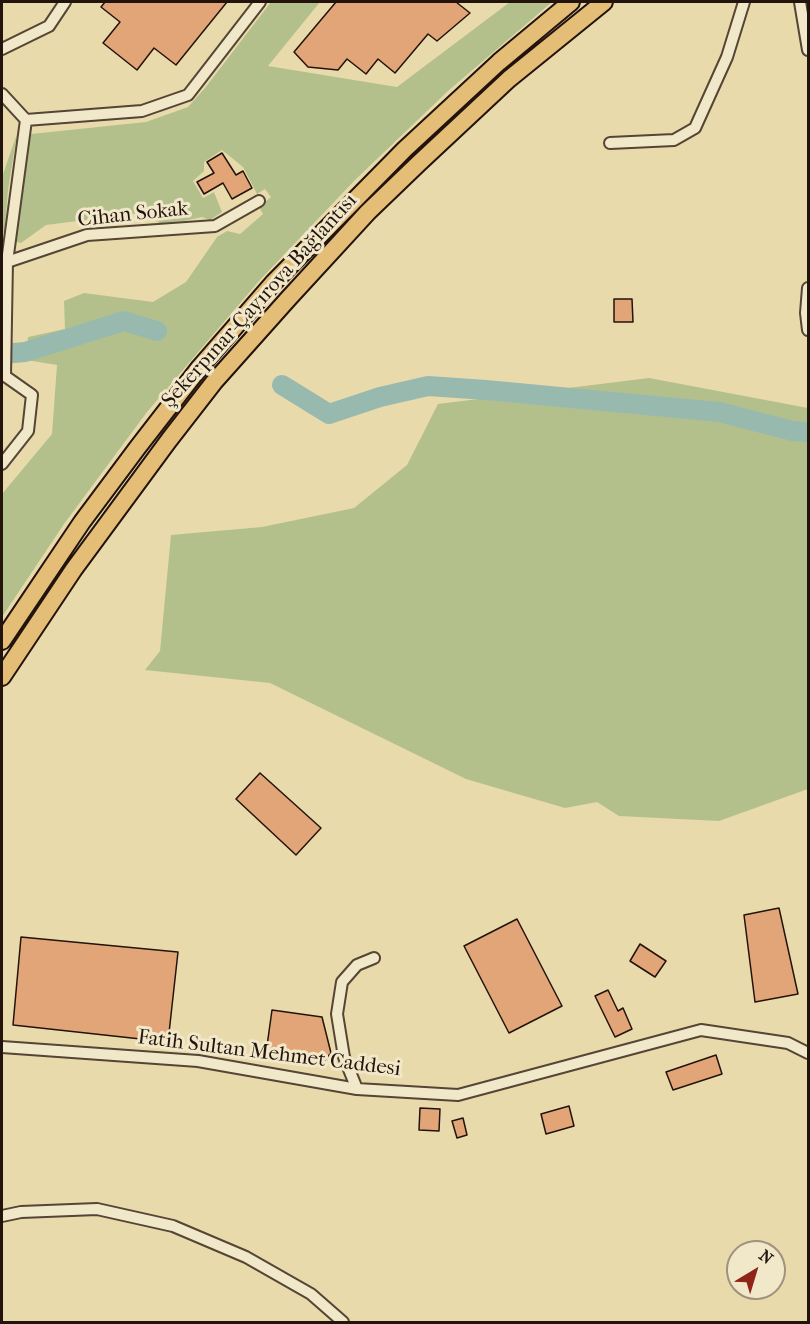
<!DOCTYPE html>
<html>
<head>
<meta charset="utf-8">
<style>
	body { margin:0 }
	#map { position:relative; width:810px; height:1324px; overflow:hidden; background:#e9daac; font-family:"IM FELL French Canon",serif }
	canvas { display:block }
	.frame { position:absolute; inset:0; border:3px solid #23130d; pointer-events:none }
	.north { position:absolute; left:726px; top:1240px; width:60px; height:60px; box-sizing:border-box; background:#f1e7c9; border:2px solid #9f927e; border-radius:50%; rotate:38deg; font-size:16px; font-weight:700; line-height:24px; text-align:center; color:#23130d }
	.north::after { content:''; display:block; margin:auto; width:21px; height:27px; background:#8f2418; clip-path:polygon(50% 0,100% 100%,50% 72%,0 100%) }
</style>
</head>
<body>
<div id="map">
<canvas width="810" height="1324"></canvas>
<div class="frame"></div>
<div class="north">N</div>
</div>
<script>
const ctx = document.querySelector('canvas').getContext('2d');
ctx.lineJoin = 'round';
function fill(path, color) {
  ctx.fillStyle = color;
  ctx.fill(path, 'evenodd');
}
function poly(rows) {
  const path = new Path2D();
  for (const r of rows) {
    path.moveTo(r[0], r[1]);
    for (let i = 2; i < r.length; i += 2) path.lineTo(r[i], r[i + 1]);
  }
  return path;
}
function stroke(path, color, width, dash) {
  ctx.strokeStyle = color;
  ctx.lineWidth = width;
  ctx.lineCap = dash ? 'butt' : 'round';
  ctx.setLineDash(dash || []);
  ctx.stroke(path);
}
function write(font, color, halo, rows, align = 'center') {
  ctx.font = font + ' "IM FELL French Canon",serif';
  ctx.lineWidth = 6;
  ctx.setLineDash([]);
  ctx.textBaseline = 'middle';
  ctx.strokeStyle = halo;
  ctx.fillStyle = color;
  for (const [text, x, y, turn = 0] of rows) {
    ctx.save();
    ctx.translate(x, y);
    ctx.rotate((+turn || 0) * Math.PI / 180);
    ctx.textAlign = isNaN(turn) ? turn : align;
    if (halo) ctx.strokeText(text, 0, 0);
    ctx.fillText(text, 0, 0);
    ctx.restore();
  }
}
const green = poly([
	[271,2,320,2,268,66,397,87,510,2,552,2,448,91,355,180,259,281,147,412,64,524,2,617,2,494,52,434,57,365,26,360,28,337,65,329,64,301,84,293,153,302,186,282,217,237,227,231,240,234,263,214,259,207,271,197,265,189,257,194,243,167,222,150,204,162,204,171,193,181,203,198,214,192,222,212,210,220,202,217,170,224,160,223,141,213,46,225,21,243,14,241,31,134,146,122,188,107,205,88],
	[17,134,8,190,5,227,2,237,2,177],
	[649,378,808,408,808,789,719,821,619,816,597,802,565,808,466,779,270,683,145,670,160,651,171,535,262,527,354,508,407,465,438,404]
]);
const river = poly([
	[2,354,25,352,124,321,157,331],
	[282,385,329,414,380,397,428,386,486,390,719,412,793,431,808,432]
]);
const building = poly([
	[105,2,227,2,176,65,154,48,137,70,103,43,120,22,101,7,105,2],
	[336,2,456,2,470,13,437,41,428,34,395,73,378,59,366,74,347,59,338,70,308,67,294,52,336,2],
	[222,153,236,175,243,171,252,188,232,199,223,183,204,194,197,182,214,173,207,162,222,153],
	[614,299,632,299,633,322,614,322,614,299],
	[260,773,321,828,296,855,236,799,260,773],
	[779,908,798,994,755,1002,744,915,779,908],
	[517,919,562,1006,509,1033,464,946,517,919],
	[21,937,178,952,168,1042,13,1025,21,937],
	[640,944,666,961,655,977,630,961,640,944],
	[608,990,618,1011,623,1008,632,1029,615,1037,595,996,608,990],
	[272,1010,322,1017,331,1053,324,1061,266,1053,272,1010],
	[716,1055,722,1074,673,1090,666,1072,716,1055],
	[569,1106,574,1126,546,1134,541,1114,569,1106],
	[420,1108,440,1109,439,1131,419,1130,420,1108],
	[463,1118,467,1135,457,1138,452,1121,463,1118]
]);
const minor = poly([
	[800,2,808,50],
	[2,49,49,26,65,2],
	[2,94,26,120,7,262,2,263],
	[26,120,142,111,188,95,260,2],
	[610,143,674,140,695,128,727,57,744,2],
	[808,288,806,313,808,330],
	[2,464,28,431,32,395,5,376,7,262,87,235,215,226,259,201],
	[2,1047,198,1061,357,1089,458,1095,701,1030,788,1043,808,1053],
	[357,1089,344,1057,337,1014,342,982,357,965,374,958],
	[2,1216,21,1212,97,1209,173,1226,246,1257,311,1294,343,1322]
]);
const highway = poly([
	[2,641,82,522,138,447,200,367,274,282,405,149,499,62,571,2],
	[2,677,74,569,169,440,214,382,288,299,368,212,419,163,509,79,604,2]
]);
const streetNames = [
	["Cihan Sokak",133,215,-6],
	["Şekerpınar-Çayırova Bağlantısı",260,301,-48],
	["Fatih Sultan Mehmet Caddesi",269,1054,7]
];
fill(green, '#b4c08b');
stroke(river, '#98baae', 20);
fill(building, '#e1a577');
stroke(building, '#23130d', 1.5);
stroke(minor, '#544535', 14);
stroke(highway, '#23130d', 20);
stroke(minor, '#f1e7c9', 10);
stroke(highway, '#e4bd76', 16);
write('21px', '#23130d', '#f1e7c9', streetNames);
</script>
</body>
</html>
